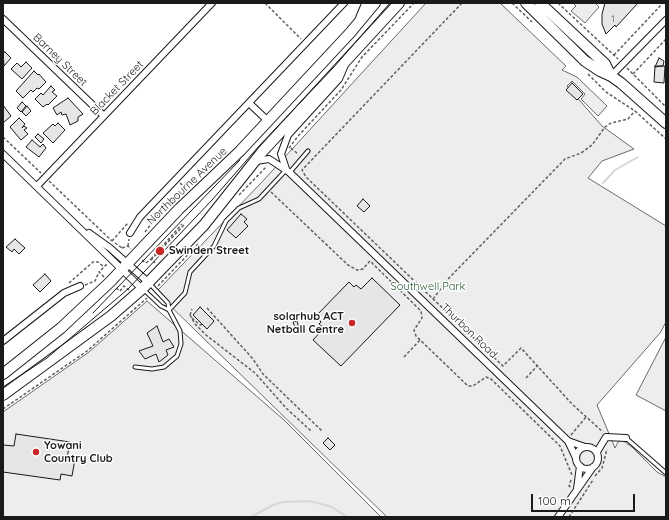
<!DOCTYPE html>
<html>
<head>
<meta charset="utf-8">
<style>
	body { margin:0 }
	#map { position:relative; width:669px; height:520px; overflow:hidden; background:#fff; font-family:Quicksand,sans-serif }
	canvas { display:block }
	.frame { position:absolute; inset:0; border:4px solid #1a1a1a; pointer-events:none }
	.scale { position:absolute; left:531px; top:494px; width:104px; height:18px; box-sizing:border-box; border:2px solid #1a1a1a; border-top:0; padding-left:5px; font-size:12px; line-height:14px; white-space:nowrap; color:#1a1a1a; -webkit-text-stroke:3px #fff; paint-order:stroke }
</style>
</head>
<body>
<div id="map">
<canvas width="669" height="520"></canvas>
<div class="frame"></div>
<div class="scale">100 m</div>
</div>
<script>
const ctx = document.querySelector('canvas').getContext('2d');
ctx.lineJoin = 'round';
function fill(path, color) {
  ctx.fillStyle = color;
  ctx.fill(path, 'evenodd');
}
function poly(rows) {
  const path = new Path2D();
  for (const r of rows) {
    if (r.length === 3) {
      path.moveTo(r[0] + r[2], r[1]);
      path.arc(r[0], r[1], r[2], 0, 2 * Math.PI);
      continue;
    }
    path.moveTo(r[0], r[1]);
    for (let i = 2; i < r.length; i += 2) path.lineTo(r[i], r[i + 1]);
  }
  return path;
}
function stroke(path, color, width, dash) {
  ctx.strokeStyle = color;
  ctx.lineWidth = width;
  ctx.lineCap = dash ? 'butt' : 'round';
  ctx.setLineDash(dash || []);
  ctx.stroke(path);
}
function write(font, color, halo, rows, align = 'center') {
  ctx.font = font + ' Quicksand,sans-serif';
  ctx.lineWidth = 3;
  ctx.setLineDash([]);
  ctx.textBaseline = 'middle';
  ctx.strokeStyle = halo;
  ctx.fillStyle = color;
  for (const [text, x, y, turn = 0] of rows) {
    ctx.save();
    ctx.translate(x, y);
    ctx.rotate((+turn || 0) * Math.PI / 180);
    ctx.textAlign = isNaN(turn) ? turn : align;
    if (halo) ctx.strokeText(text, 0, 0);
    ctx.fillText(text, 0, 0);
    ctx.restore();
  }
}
const built = poly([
	[426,3,500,3,566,66,562,70,577,77,607,106,598,116,581,99,585,94,572,81,567,86,602,126,634,149,602,161,588,178,666,226,666,322,660,333,597,405,615,448,618,442,622,440,632,447,657,472,666,477,666,517,387,517,156,292,261,183,426,3],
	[573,3,595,3,599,7,585,23,571,11,576,6,573,3],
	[147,301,284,420,381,517,3,517,3,412,89,352,147,301],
	[666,337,666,411,636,395,666,337]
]);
const stream = poly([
	[603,183,615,170,638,157],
	[251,517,273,505,283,502,310,501,332,507,347,517]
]);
const building = poly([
	[605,3,638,3,616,27,615,25,606,34,602,24,602,14,605,3],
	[5,52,11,58,4,66,3,53,5,52],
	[659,58,664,61,663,66,655,67,659,58],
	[26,62,32,68,22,79,11,69,17,63,21,67,26,62],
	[655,66,665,66,664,83,654,82,655,66],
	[34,71,38,75,39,74,46,82,39,89,37,88,33,92,31,90,23,98,16,91,34,71],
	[572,83,583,94,577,100,566,90,572,83],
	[51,86,55,90,52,92,57,96,48,105,47,104,43,107,35,99,41,93,43,95,51,86],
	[68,98,83,114,78,117,78,121,70,125,66,114,62,115,61,112,57,115,53,108,68,98],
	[22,102,26,106,21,112,17,108,22,102],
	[3,105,11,116,3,123,3,105],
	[27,106,31,111,26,116,22,112,27,106],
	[19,118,25,124,22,128,24,126,27,128,24,130,28,134,21,140,10,127,19,118],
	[58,123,65,130,53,143,43,133,53,124,55,126,58,123],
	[38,134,44,139,41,143,35,137,38,134],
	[32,140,40,147,43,144,46,148,39,157,26,147,32,140],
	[363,199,370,206,364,212,357,206,363,199],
	[241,214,247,219,244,222,248,226,236,238,227,230,241,214],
	[15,239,25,248,19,254,14,249,12,252,6,247,15,239],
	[45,274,51,281,40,292,33,285,45,274],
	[372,278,400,305,341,366,313,340,324,328,319,324,321,322,316,316,349,282,354,287,356,285,361,289,372,278],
	[200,307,214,321,207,329,193,315,200,307],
	[297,321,299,329,293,331,292,328,295,327,293,322,297,321],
	[157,326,163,342,169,339,174,347,166,350,168,355,159,362,156,354,145,359,139,351,153,346,147,333,157,326],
	[16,434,70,442,67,458,75,459,72,476,61,474,60,480,3,472,3,445,14,446,16,434],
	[328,438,335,445,330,450,323,443,328,438]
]);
const path = poly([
	[265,3,301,39],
	[462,3,302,170,306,177,503,366,521,348,572,404,603,432],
	[512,3,532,22],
	[558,3,618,59],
	[614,55,663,3],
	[627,68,666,107],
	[588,74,606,92,635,111,666,139],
	[633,74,666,39],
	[3,137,41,173],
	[289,148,299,135,341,90,362,57,414,3],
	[291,148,298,154],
	[49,181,112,241],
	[180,183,188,190],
	[271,192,348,265,357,270,363,269,370,261,421,311,422,318,414,330,416,336,468,386,473,386,486,377,491,379,560,446,572,475],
	[239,195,267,166],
	[145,232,163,208,180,193,183,194],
	[112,241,128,223],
	[115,243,122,248],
	[128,246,129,239],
	[122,248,128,246,131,249],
	[151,259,182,224],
	[142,260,146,263,151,259,155,263],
	[151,260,184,225],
	[104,277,99,272,107,264],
	[69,283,93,262,98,262,104,267],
	[85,285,95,281,99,272],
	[158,286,198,244],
	[116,288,120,291,124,286,129,290],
	[433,299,449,278,565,159,581,153,592,145,605,127,611,123,628,119,635,111],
	[207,308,253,359,263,374,322,431],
	[190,315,195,324,206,335,255,373,286,408,311,431],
	[190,315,192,309],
	[192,318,200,325,202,324],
	[404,357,420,340],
	[526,378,538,365],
	[3,409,87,351,147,298],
	[571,435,586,417],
	[595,476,602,468,607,449],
	[571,480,569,486,571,487],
	[569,517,593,480]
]);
const service = poly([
	[290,172,308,151],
	[144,290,161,306,169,310],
	[169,310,185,293,190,272,214,246,226,221,239,208,259,199,286,170],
	[135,367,152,369,164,367,177,356,181,344,180,331,169,310,168,303,150,284],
	[626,438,666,473]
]);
const minor = poly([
	[3,19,104,116],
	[611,76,666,20],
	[249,103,268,121],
	[3,154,142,289],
	[256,161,269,159,289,172,568,441,576,458],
	[286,169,281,154,288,135,339,79,345,65],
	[37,186,212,3],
	[89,233,110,248,148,282],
	[130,233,140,217,344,3],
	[3,341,64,293,80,286],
	[568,441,585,447],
	[587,458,11],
	[597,452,606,437,626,438],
	[577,489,580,466],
	[558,517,593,467]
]);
const secondary = poly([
	[361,17,367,3]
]);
const primary = poly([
	[526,3,585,61,600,71,611,76,621,83,666,123],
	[540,3,605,64,611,76]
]);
const trunk = poly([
	[3,374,61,328,110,282,179,209,240,151,350,33,375,3],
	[3,395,111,316,142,289,204,225,262,152,399,3]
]);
const tram = poly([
	[93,313,240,160],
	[3,387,47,358,128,289,212,200,259,146,333,68,390,3]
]);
const markers = [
	[160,251,5,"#c62828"],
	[352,323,4,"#c62828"],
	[36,452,4,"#c62828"]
];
const numberNames = [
	["1",613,19]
];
const streetNames = [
	["Barney Street",60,60,44],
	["Blacket Street",117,88,-46],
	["Northbourne Avenue",187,186,-44],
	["Thurbon Road",469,331,44]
];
const poiNames = [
	["Swinden Street",169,251],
	["solarhub ACT",344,317,"right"],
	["Netball Centre",344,330,"right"],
	["Yowani",44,446],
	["Country Club",44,459]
];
const parkNames = [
	["Southwell Park",428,287]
];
fill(built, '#ededed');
stroke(built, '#6a6a6a', 1);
stroke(stream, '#d7d7d7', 2);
fill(building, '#e6e6e6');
stroke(building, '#1a1a1a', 1);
stroke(service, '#1a1a1a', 5);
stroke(minor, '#1a1a1a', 8);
stroke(secondary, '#1a1a1a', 11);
stroke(primary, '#1a1a1a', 12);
stroke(trunk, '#1a1a1a', 12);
stroke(path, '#5f5f5f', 1.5, [3, 2]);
stroke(service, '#fff', 3);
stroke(minor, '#fff', 6);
stroke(secondary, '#fff', 9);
stroke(primary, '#fff', 10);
stroke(trunk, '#fff', 10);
stroke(tram, '#1a1a1a', 1);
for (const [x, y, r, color] of markers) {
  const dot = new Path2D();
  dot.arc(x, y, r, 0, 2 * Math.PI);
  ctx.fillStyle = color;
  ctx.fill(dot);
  stroke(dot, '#fff', 1.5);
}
write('9px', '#4d4d4d', null, numberNames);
write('11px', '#1a1a1a', '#fff', streetNames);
write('bold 11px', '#1a1a1a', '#fff', poiNames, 'left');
write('11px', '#2b5a34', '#fff', parkNames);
</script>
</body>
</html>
